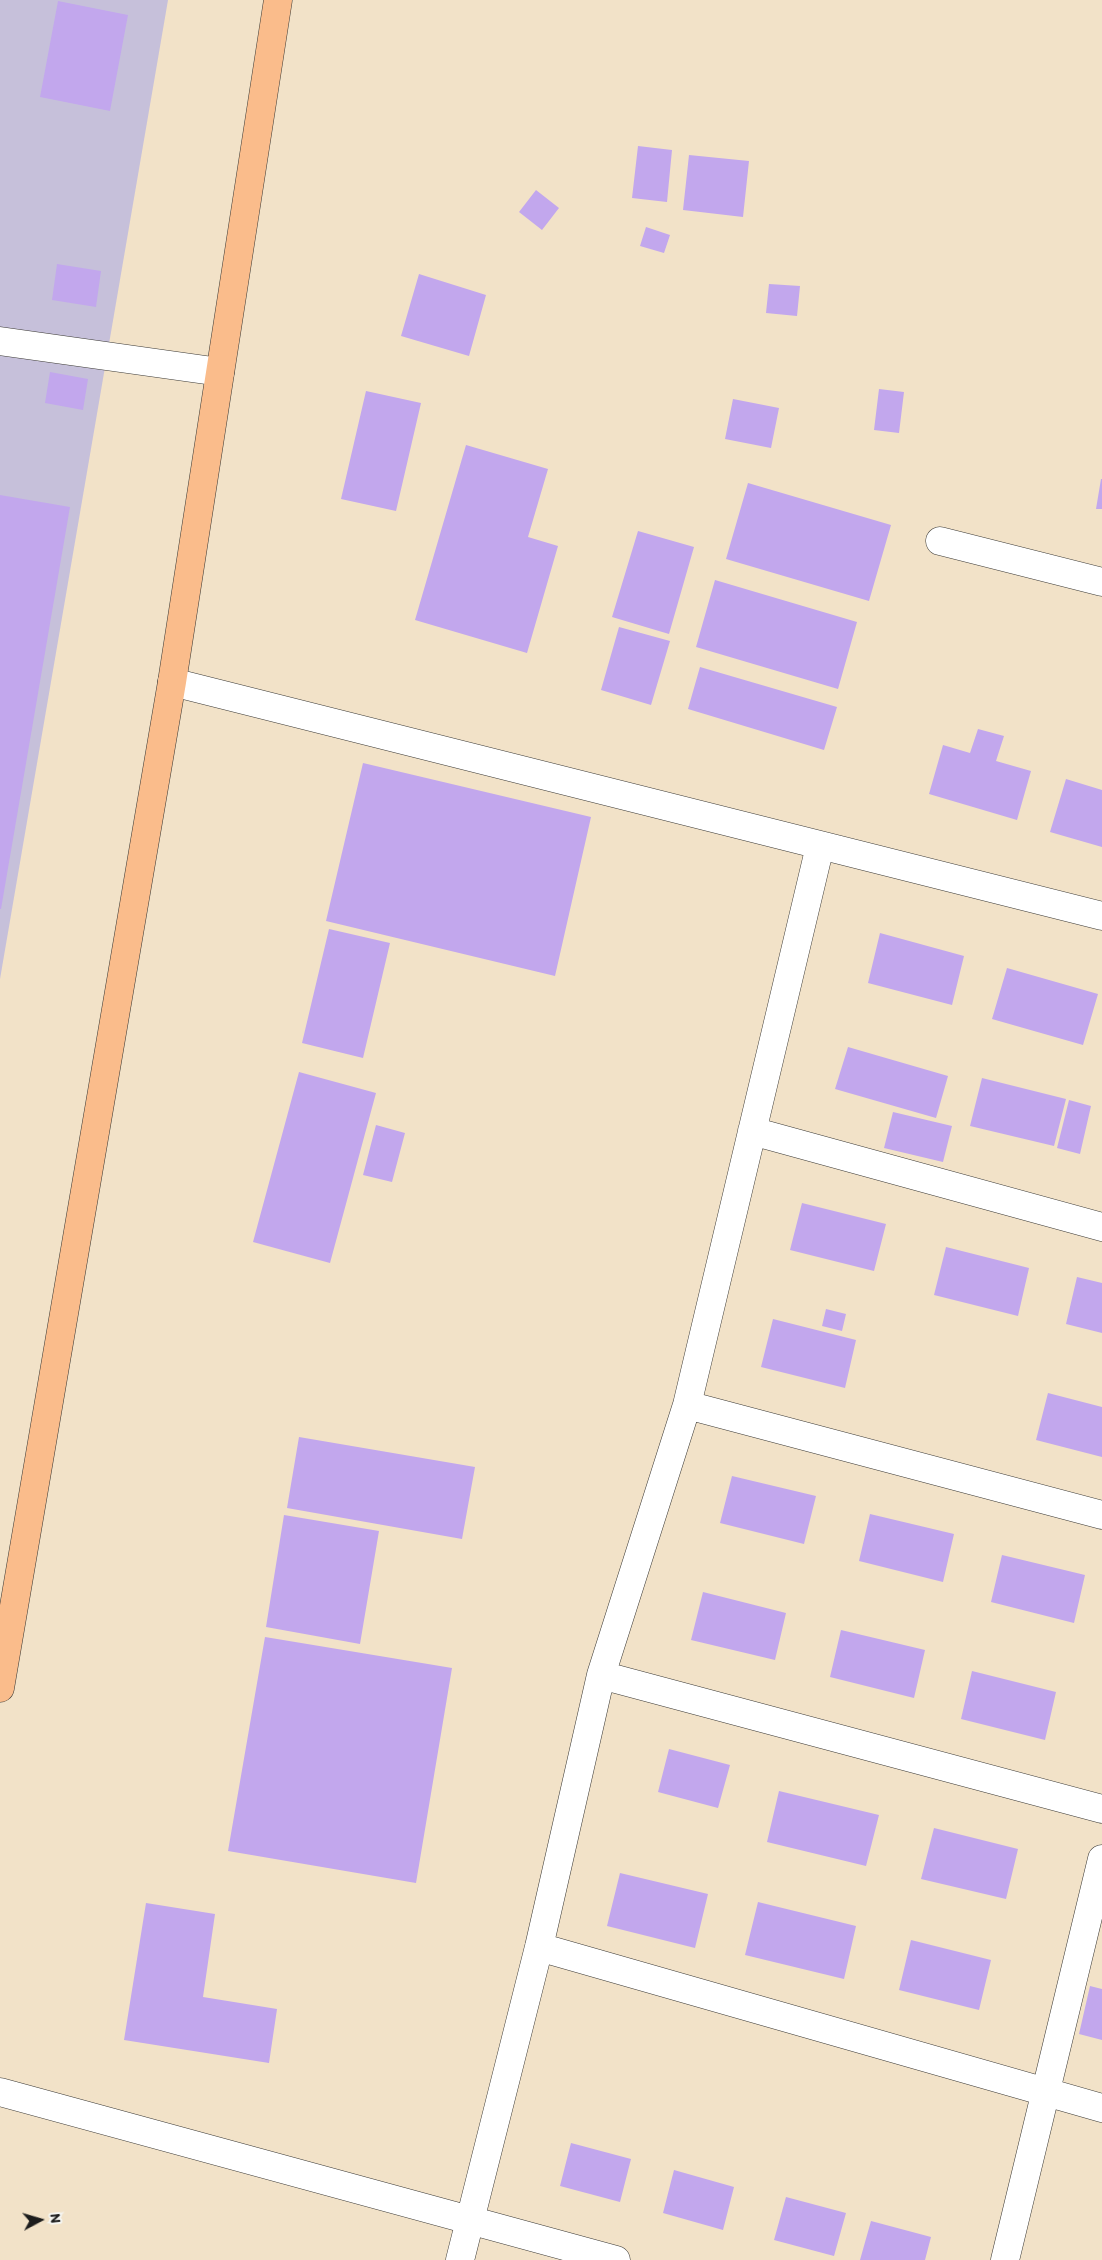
<!DOCTYPE html>
<html>
<head>
<meta charset="utf-8">
<style>
	body { margin:0 }
	#map { position:relative; width:1102px; height:2260px; overflow:hidden; background:#f2e2c8; font-family:Itim,sans-serif }
	canvas { display:block }
	.north { position:absolute; left:15px; top:2195px; width:50px; height:50px; -webkit-text-stroke:4px #f6f6f2; paint-order:stroke; rotate:84deg; font-size:14px; font-weight:700; line-height:20px; text-align:center; color:#1c1c1c }
	.north::after { content:''; display:block; margin:auto; width:18px; height:22px; background:#1c1c1c; clip-path:polygon(50% 0,100% 100%,50% 72%,0 100%) }
</style>
</head>
<body>
<div id="map">
<canvas width="1102" height="2260"></canvas>
<div class="north">N</div>
</div>
<script>
const ctx = document.querySelector('canvas').getContext('2d');
ctx.lineJoin = 'round';
function fill(path, color) {
  ctx.fillStyle = color;
  ctx.fill(path, 'evenodd');
}
function poly(rows) {
  const path = new Path2D();
  for (const r of rows) {
    path.moveTo(r[0], r[1]);
    for (let i = 2; i < r.length; i += 2) path.lineTo(r[i], r[i + 1]);
  }
  return path;
}
function stroke(path, color, width, dash) {
  ctx.strokeStyle = color;
  ctx.lineWidth = width;
  ctx.lineCap = dash ? 'butt' : 'round';
  ctx.setLineDash(dash || []);
  ctx.stroke(path);
}
const industrial = poly([
	[0,0,168,0,0,979]
]);
const building = poly([
	[58,1,128,15,110,111,40,97],
	[638,146,672,150,667,202,632,198],
	[689,155,749,161,743,217,683,210],
	[536,190,559,208,542,230,519,212],
	[646,227,670,235,664,253,640,246],
	[57,264,101,271,96,307,52,300],
	[419,274,486,295,469,356,401,336],
	[769,284,800,286,797,316,766,313],
	[50,372,88,379,83,410,45,403],
	[879,389,904,392,899,433,874,430],
	[366,391,421,403,396,511,341,499],
	[733,399,779,408,771,448,725,439],
	[466,445,548,469,528,537,558,546,527,653,415,620],
	[1101,479,1102,479,1102,509,1096,509],
	[748,483,891,525,869,601,726,559],
	[0,495,70,507,1,909,0,909],
	[638,531,694,547,669,634,612,617],
	[715,580,857,622,838,689,696,647],
	[619,627,670,641,651,705,601,690],
	[700,667,837,707,824,750,688,709],
	[978,729,1004,736,996,761,1031,771,1017,820,929,794,943,745,970,753],
	[363,763,591,817,555,976,326,921],
	[1066,779,1102,790,1102,847,1050,832],
	[329,929,390,943,363,1058,302,1043],
	[880,933,964,956,952,1005,868,983],
	[1007,968,1098,994,1083,1045,992,1019],
	[848,1047,948,1076,936,1118,835,1089],
	[299,1072,376,1093,330,1263,253,1242],
	[982,1078,1066,1099,1054,1146,970,1126],
	[1069,1100,1091,1106,1080,1154,1057,1148],
	[893,1112,952,1126,943,1162,884,1148],
	[376,1125,405,1133,392,1182,363,1175],
	[802,1203,886,1224,874,1271,790,1250],
	[946,1247,1029,1268,1018,1316,934,1295],
	[1077,1277,1102,1283,1102,1333,1066,1324],
	[826,1309,846,1314,842,1331,822,1326],
	[773,1319,856,1340,845,1388,761,1367],
	[1048,1393,1102,1407,1102,1457,1036,1440],
	[299,1437,475,1467,462,1539,287,1508],
	[732,1476,816,1496,804,1544,720,1523],
	[870,1514,954,1534,943,1582,859,1561],
	[284,1515,379,1531,360,1644,266,1627],
	[1002,1555,1085,1575,1074,1623,991,1602],
	[703,1592,786,1613,775,1660,691,1640],
	[841,1630,925,1650,914,1698,830,1677],
	[265,1637,452,1668,416,1883,228,1851],
	[972,1671,1056,1692,1045,1740,961,1719],
	[669,1749,730,1765,718,1808,658,1792],
	[779,1791,879,1815,866,1866,767,1842],
	[934,1828,1018,1849,1006,1899,921,1879],
	[620,1873,708,1894,695,1948,607,1926],
	[758,1902,856,1926,844,1979,745,1955],
	[146,1903,215,1914,203,1997,277,2009,269,2063,124,2040],
	[911,1940,991,1960,979,2010,899,1990],
	[1090,1986,1102,1989,1102,2040,1079,2034],
	[571,2143,631,2159,620,2202,560,2186],
	[674,2170,734,2187,723,2230,663,2213],
	[786,2197,846,2213,834,2256,774,2240],
	[871,2221,931,2237,925,2260,860,2260]
]);
const minor = poly([
	[0,341,220,372],
	[940,541,1102,582],
	[172,682,1102,916],
	[752,1131,1102,1227],
	[687,1405,1102,1515],
	[601,1675,1102,1809],
	[539,1947,1102,2108],
	[0,2092,616,2260],
	[460,2260,539,1947,601,1675,687,1405,820,846],
	[1005,2260,1102,1859]
]);
const trunk = poly([
	[0,1688,172,682,278,0]
]);
fill(industrial, '#c6c0da');
fill(building, '#c2a7ed');
stroke(minor, '#3c3a36', 29);
stroke(trunk, '#3c3a36', 29);
stroke(minor, '#fff', 28);
stroke(trunk, '#fabc8b', 28);
</script>
</body>
</html>
